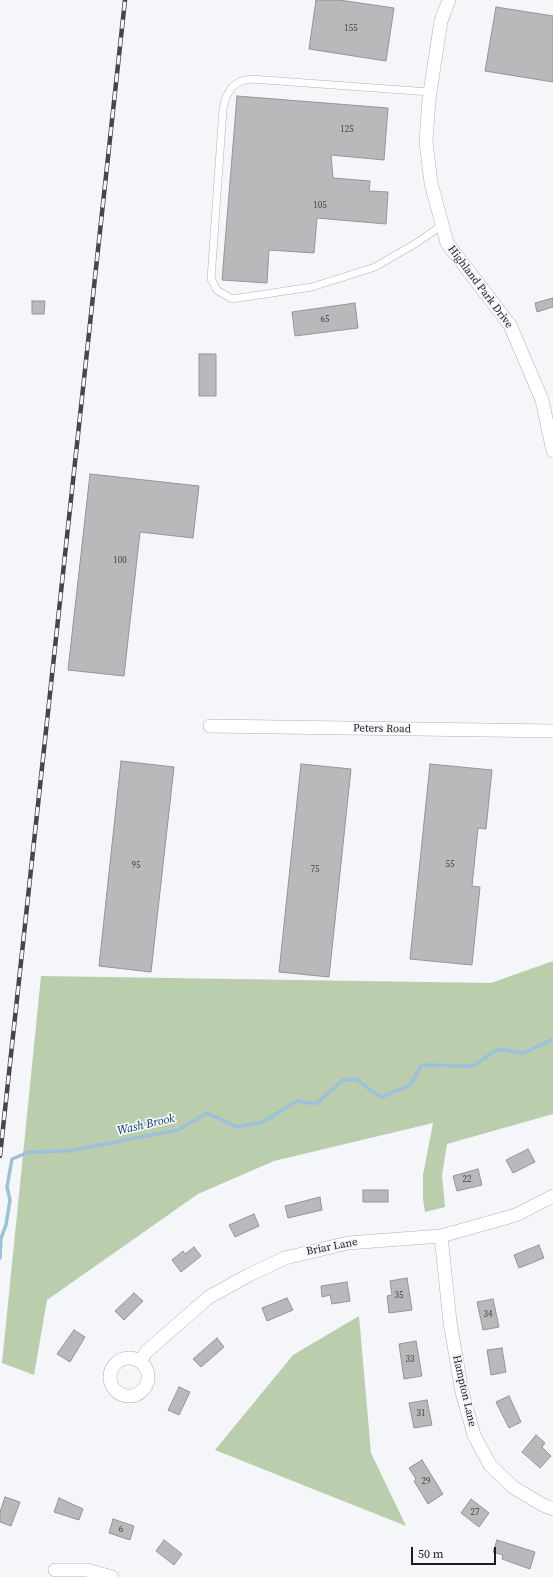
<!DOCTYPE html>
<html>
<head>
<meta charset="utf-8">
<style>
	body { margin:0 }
	#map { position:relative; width:553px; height:1577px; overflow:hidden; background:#f4f6f9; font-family:"Source Serif 4",serif }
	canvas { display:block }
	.scale { position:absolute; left:411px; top:1547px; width:85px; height:18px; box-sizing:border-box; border:2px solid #1c1c1e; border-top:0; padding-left:5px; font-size:12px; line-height:14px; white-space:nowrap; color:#1c1c1e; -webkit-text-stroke:3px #f4f6f9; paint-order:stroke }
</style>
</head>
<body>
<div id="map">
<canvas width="553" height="1577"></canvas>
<div class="scale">50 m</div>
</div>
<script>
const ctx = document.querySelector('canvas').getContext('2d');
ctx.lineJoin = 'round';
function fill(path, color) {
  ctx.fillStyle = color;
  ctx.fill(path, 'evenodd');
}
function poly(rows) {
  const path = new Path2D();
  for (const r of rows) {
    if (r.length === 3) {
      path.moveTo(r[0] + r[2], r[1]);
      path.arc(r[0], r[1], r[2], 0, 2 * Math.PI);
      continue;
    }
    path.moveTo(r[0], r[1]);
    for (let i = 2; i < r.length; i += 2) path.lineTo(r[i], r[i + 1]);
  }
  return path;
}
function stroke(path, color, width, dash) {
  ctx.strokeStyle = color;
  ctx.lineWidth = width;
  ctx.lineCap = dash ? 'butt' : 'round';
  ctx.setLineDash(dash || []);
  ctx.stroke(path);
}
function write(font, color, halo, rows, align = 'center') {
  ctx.font = font + ' "Source Serif 4",serif';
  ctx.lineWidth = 3.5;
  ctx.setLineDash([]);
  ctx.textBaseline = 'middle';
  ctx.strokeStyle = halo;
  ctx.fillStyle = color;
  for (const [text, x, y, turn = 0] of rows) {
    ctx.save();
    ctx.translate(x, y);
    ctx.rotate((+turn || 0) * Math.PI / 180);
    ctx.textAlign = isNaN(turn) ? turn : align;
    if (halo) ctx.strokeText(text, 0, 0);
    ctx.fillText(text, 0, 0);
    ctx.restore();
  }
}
const green = poly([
	[553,961,553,1114,447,1144,442,1175,445,1207,425,1212,423,1199,423,1175,433,1123,274,1161,198,1194,47,1300,34,1375,2,1363,41,976,491,983],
	[359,1316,371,1453,406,1526,215,1450,293,1355]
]);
const stream = poly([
	[0,1258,1,1238,6,1225,10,1200,7,1187,12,1159,29,1152,68,1151,178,1130,207,1113,237,1127,263,1122,297,1101,316,1104,343,1080,357,1079,370,1090,382,1097,410,1085,422,1065,473,1066,498,1049,524,1053,553,1039]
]);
const building = poly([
	[316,0,339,0,394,8,386,61,309,49,316,0],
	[496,7,553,16,553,82,485,71,496,7],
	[237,96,388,108,384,160,331,155,333,178,370,181,369,191,388,192,386,224,317,218,314,253,269,250,267,283,222,280,237,96],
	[553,298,553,307,537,312,535,303,553,298],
	[32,301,45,301,44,314,32,314,32,301],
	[355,303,358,328,295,336,292,312,355,303],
	[199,354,216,354,216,396,199,396,199,354],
	[90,474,199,486,193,538,140,532,124,676,68,670,90,474],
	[121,761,174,767,151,972,99,966,121,761],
	[301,764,351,769,329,977,279,972,301,764],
	[430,764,492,770,486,829,478,828,472,886,480,887,472,965,410,959,430,764],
	[528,1149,535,1162,513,1173,506,1160,528,1149],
	[478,1169,482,1185,457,1191,453,1176,478,1169],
	[363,1190,388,1190,388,1202,363,1202,363,1190],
	[320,1197,322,1210,288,1218,285,1206,320,1197],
	[254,1214,259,1226,235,1237,229,1225,254,1214],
	[539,1245,544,1258,519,1268,514,1255,539,1245],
	[194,1247,201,1256,181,1272,172,1260,183,1251,185,1254,194,1247],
	[407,1278,412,1310,389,1313,387,1296,392,1295,390,1281,407,1278],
	[347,1282,350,1301,332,1304,330,1295,322,1297,321,1286,347,1282],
	[134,1293,143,1301,124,1320,115,1311,134,1293],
	[287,1298,293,1310,267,1321,262,1308,287,1298],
	[493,1299,499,1327,483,1330,477,1302,493,1299],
	[74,1330,85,1337,70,1362,57,1354,74,1330],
	[217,1338,224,1347,201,1367,193,1359,217,1338],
	[416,1341,422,1376,404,1379,399,1344,416,1341],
	[502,1348,506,1372,491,1375,487,1350,502,1348],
	[179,1387,190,1392,179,1415,168,1410,179,1387],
	[509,1396,521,1422,509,1428,496,1402,509,1396],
	[427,1400,432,1425,414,1428,409,1403,427,1400],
	[536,1435,545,1443,542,1447,551,1456,540,1468,522,1452,536,1435],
	[422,1460,443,1494,428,1504,414,1481,416,1479,409,1468,422,1460],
	[5,1497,20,1502,11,1526,0,1522,0,1512,5,1497],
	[59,1498,83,1509,79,1520,54,1512,59,1498],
	[471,1499,489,1513,479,1527,461,1513,471,1499],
	[113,1519,134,1526,130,1540,109,1533,113,1519],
	[164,1540,182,1554,174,1565,156,1551,164,1540],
	[497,1540,535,1552,530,1569,502,1559,503,1555,493,1552,497,1540]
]);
const service = poly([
	[430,92,251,79,241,81,232,87,226,97,223,109,211,279,217,290,232,299,312,287,375,267,418,242,442,225]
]);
const minor = poly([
	[449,0,441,21,429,99,426,142,431,183,447,243,510,325,542,400,553,451],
	[210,726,553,731],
	[441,1236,450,1322,462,1392,474,1435,490,1465,513,1487,541,1504,553,1509],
	[129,1377,19],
	[140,1362,146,1352,209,1297,249,1275,285,1258,348,1243,441,1236,516,1215,553,1196],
	[55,1570,87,1570,112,1577]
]);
const rail = poly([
	[0,1156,125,0]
]);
const numberNames = [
	["155",351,29],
	["125",347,130],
	["105",320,206],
	["65",325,320],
	["100",120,561],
	["55",450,865],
	["95",136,866],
	["75",315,870],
	["22",467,1180],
	["35",399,1296],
	["34",488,1315],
	["33",410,1360],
	["31",421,1414],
	["29",426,1482],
	["27",475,1513],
	["6",121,1530]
];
const streetNames = [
	["Highland Park Drive",480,287,53],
	["Peters Road",382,729,1],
	["Briar Lane",332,1247,-11],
	["Hampton Lane",464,1391,77]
];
const waterNames = [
	["Wash Brook",146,1125,-13]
];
fill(green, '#bacdad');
stroke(stream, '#9cc1da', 3.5);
fill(building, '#b9b9bc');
stroke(building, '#959598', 1);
stroke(service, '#b0b2b4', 8);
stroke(minor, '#b0b2b4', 14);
stroke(service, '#fff', 7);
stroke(minor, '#fff', 13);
stroke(rail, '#464648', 4.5);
stroke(rail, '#f4f6f9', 3, [9]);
write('9px', '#434346', null, numberNames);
write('11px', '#1c1c1e', '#f4f6f9', streetNames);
write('italic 12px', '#046', '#f4f6f9', waterNames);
</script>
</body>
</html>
